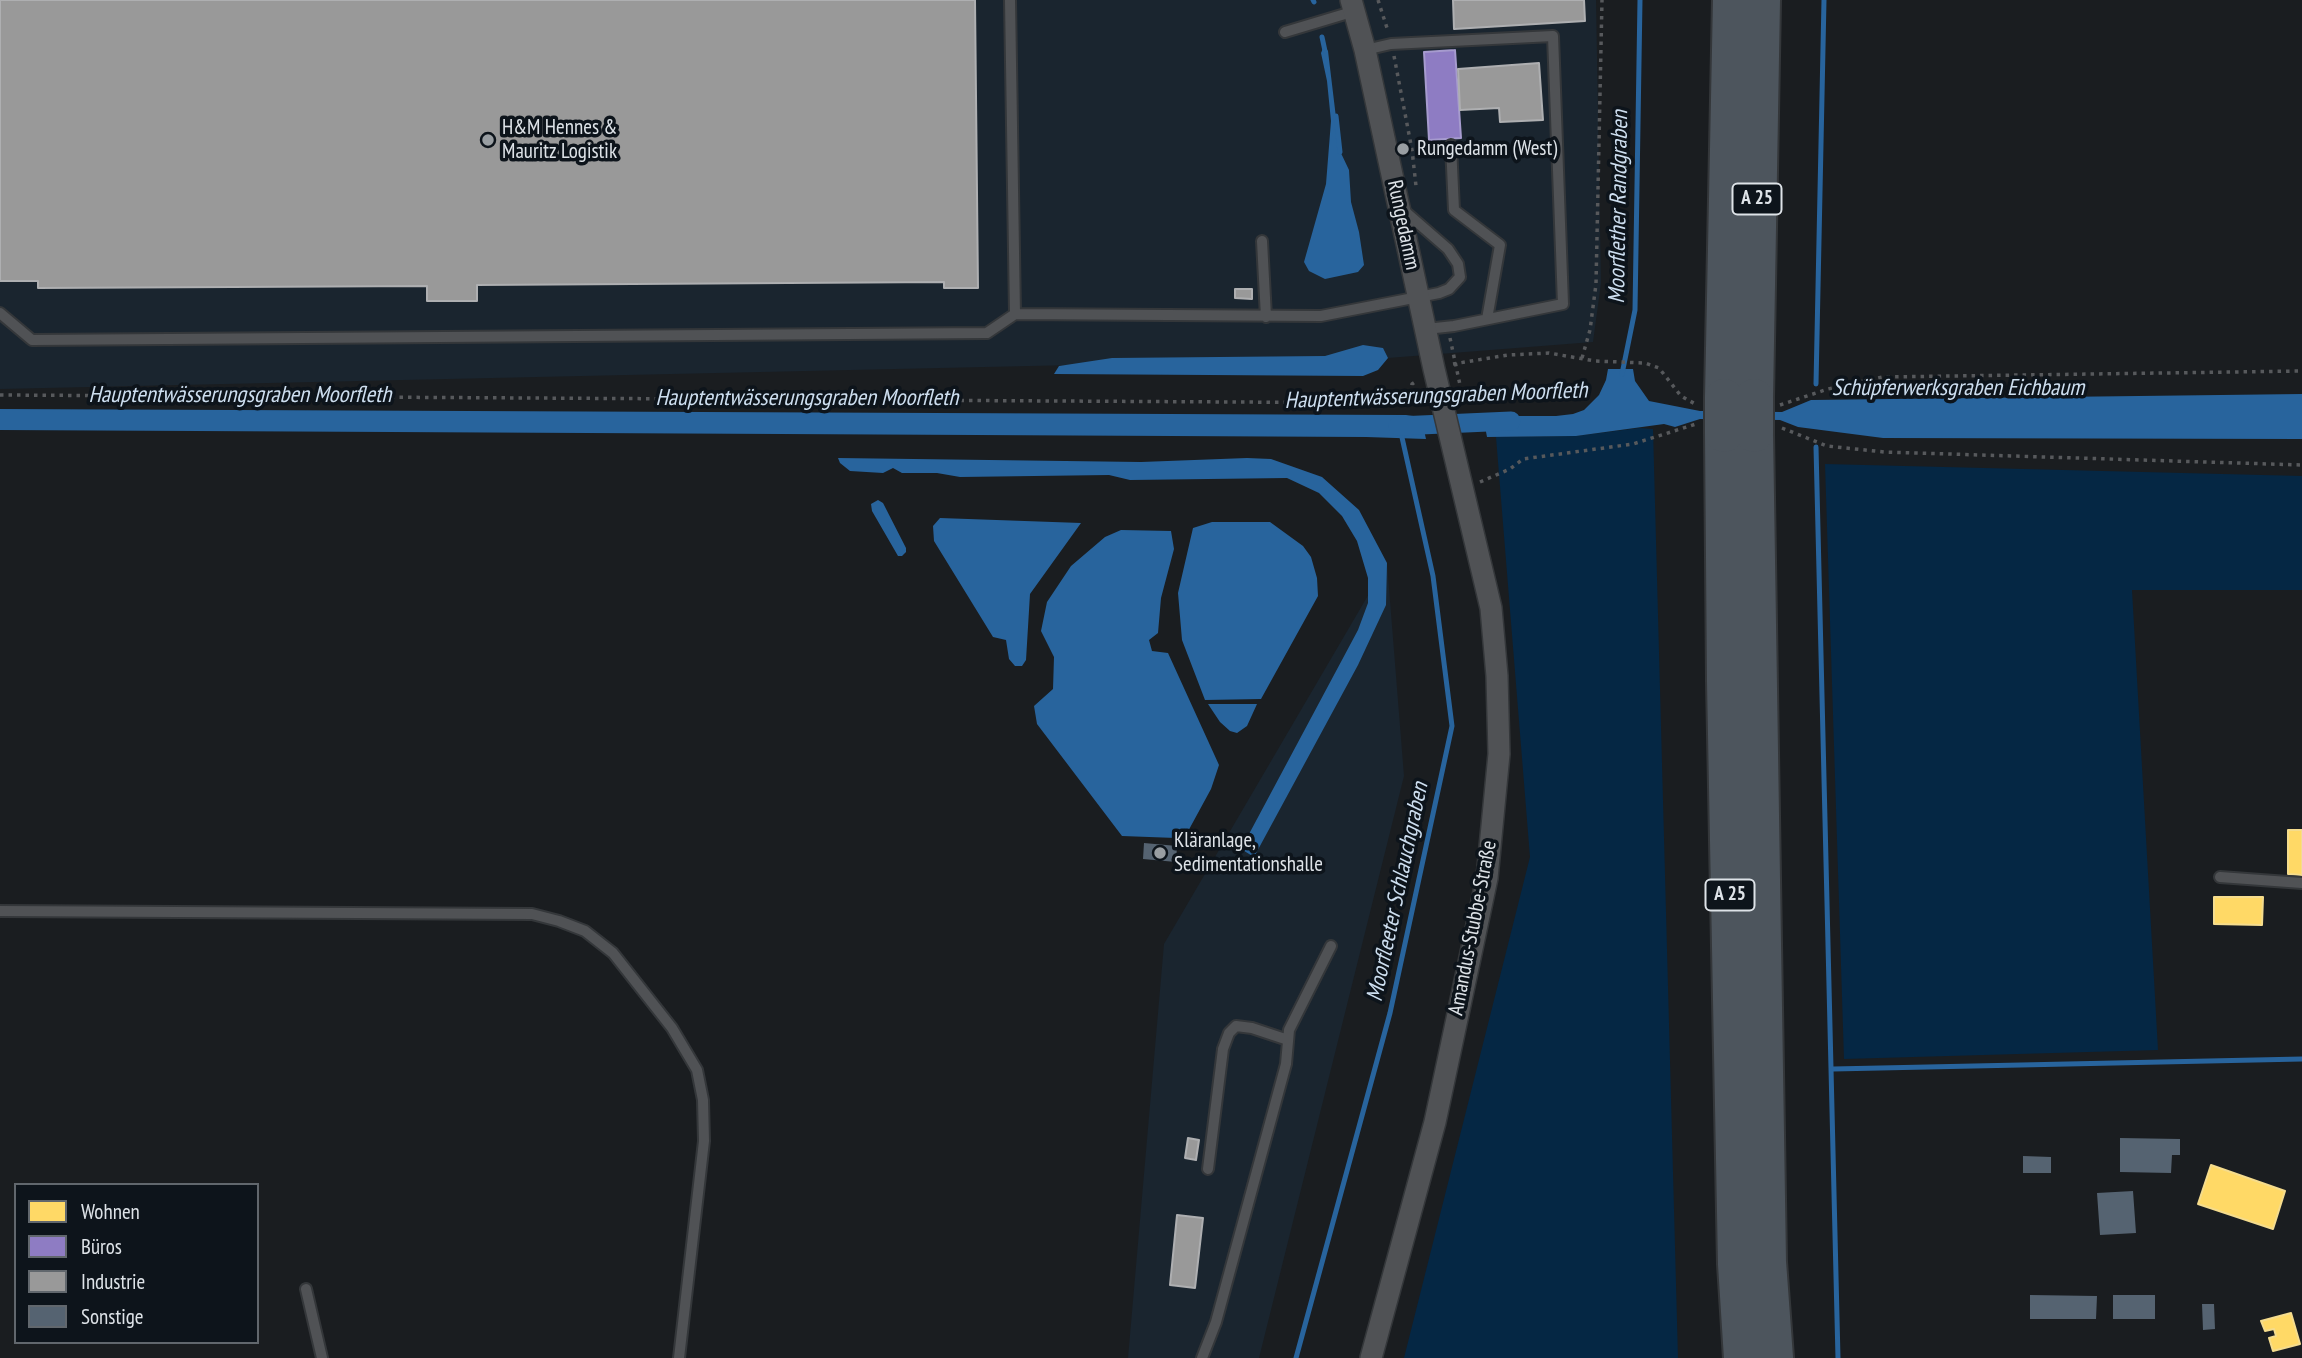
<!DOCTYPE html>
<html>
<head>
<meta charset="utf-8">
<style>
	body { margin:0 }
	#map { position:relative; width:2302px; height:1358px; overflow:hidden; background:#1a1d20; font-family:"PT Sans Narrow",sans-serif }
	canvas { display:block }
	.legend { position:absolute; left:14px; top:1183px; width:245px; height:161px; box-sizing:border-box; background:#0d141b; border:2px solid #61676d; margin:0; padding:9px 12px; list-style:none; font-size:21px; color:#dee3e8 }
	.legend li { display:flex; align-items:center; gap:14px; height:35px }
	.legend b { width:35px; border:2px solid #61676d }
</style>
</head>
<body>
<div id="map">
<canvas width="2302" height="1358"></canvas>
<ul class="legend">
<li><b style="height:19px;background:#ffd966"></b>Wohnen</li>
<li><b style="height:19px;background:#8e7cc3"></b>Büros</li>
<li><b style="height:19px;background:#999"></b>Industrie</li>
<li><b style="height:19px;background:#556371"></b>Sonstige</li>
</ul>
</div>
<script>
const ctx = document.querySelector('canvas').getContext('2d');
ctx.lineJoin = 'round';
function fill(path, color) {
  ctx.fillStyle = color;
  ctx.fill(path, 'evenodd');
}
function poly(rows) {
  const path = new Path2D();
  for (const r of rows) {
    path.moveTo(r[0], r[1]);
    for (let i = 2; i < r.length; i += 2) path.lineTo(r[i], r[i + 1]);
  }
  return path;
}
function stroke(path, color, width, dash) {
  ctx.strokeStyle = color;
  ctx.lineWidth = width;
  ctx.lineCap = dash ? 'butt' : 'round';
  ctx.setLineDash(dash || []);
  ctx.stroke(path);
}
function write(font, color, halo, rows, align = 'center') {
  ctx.font = font + ' "PT Sans Narrow",sans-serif';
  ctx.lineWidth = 7;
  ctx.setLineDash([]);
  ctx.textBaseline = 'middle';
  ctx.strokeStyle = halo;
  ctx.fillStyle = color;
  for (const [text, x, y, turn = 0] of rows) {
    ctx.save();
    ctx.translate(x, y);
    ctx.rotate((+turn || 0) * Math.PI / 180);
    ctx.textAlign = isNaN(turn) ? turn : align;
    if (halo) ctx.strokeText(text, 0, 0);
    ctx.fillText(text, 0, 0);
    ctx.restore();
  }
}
const built = poly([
	[0,0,1596,0,1601,283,1593,342,1388,358,0,389],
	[1387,563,1404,776,1259,1358,1128,1358,1164,944]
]);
const green = poly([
	[1639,428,1653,429,1678,1358,1404,1358,1530,857,1496,437,1576,436],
	[1825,464,2302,476,2302,590,2132,590,2158,1050,1844,1059]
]);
const water = poly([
	[1324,46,1328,51,1340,151,1349,170,1351,202,1359,232,1364,265,1358,272,1325,279,1309,271,1304,262,1326,184,1331,121,1327,81,1321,53],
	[1363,345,1383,348,1388,358,1378,370,1363,376,1054,374,1059,366,1112,358,1325,356],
	[1608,369,1633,369,1635,381,1649,401,1700,411,1782,412,1811,400,2302,394,2302,439,1883,438,1798,427,1780,420,1700,419,1675,427,1664,424,1576,436,1487,437,1483,416,1556,416,1573,414,1584,410,1599,395,1606,380],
	[0,409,1406,415,1421,417,1426,439,1366,437,0,430],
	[838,458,1141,462,1247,458,1271,459,1322,477,1359,510,1387,563,1386,605,1358,665,1254,857,1241,849,1358,630,1368,603,1368,578,1357,541,1342,516,1319,493,1287,478,1130,480,1109,475,960,477,937,473,902,473,893,468,883,473,850,471,840,463],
	[878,500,883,503,906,548,906,552,902,556,898,556,872,511,871,504],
	[940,518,1081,523,1030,594,1026,660,1022,666,1015,666,1009,659,1006,640,993,637,934,541,933,526],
	[1212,522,1270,522,1303,546,1311,557,1317,578,1318,596,1261,699,1205,700,1182,640,1178,593,1193,528],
	[1121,530,1171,531,1174,549,1161,598,1158,633,1149,640,1152,651,1168,653,1219,765,1211,789,1186,835,1176,838,1122,836,1037,724,1034,706,1053,689,1054,657,1041,631,1047,602,1071,566,1105,537],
	[1208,704,1257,704,1247,726,1237,733,1230,731,1220,722]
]);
const homes = poly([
	[2288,830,2302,830,2302,875,2288,874,2288,830],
	[2214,897,2263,897,2262,925,2214,924,2214,897],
	[2211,1165,2285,1191,2273,1229,2198,1204,2211,1165],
	[2291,1313,2300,1344,2273,1351,2269,1338,2276,1336,2274,1329,2265,1331,2261,1321,2291,1313]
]);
const offices = poly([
	[1455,50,1461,138,1429,140,1424,52,1455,50]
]);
const industry = poly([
	[0,0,975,0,978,288,944,288,944,282,477,285,477,301,427,301,427,286,38,288,38,281,0,281,0,0],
	[1453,0,1584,0,1585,21,1454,29,1453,0],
	[1539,63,1543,120,1500,122,1499,108,1460,110,1458,69,1539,63],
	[1235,289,1252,289,1252,299,1235,298,1235,289],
	[1188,1138,1199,1140,1196,1160,1185,1158,1188,1138],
	[1177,1215,1203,1218,1195,1288,1170,1285,1177,1215]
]);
const stream = poly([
	[1313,0,1314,2],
	[1322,37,1325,51],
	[1336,116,1340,152],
	[1622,374,1635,310,1640,0],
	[1816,384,1824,0],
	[1816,447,1838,1358],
	[1833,1069,2302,1059],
	[1296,1358,1390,1013,1452,726,1433,576,1401,433]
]);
const canal = poly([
	[1398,426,1511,421]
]);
const building = poly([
	[1144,843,1177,846,1176,862,1143,859],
	[2120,1138,2180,1139,2180,1155,2172,1155,2171,1173,2120,1172],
	[2023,1156,2051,1157,2051,1173,2023,1173],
	[2133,1191,2136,1233,2100,1235,2097,1193],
	[2030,1295,2097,1296,2096,1319,2030,1319],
	[2113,1295,2155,1295,2155,1319,2113,1319],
	[2202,1304,2214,1304,2215,1329,2203,1330]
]);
const path = poly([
	[1378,0,1388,31],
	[1394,56,1412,150,1416,186],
	[1450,338,1463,399],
	[1582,358,1590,330,1596,284,1602,0],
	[1453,364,1508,355,1549,353,1595,361,1645,363,1659,368,1681,396,1697,405],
	[0,395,1410,403,1412,384,1418,380],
	[1780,405,1828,389,1882,377,2302,371],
	[1782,428,1827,446,1884,452,2302,465],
	[1480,482,1510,469,1523,459,1633,444,1696,424]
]);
const lane = poly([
	[1285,32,1355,11],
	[1365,50,1391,44,1553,36,1563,304,1454,326,1426,329],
	[1451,145,1454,210,1500,245,1487,319],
	[1262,241,1266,317],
	[0,313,32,340,987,333,1015,314,1010,0],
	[1015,314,1321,316,1439,293,1449,289,1460,277,1458,264,1448,249,1402,209],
	[2220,877,2302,883],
	[0,911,532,914,559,921,585,931,613,953,672,1028,697,1070,703,1100,704,1141,679,1358],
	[1208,1169,1223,1049,1229,1033,1236,1026,1252,1028,1288,1040],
	[306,1289,322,1358],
	[1202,1358,1216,1322,1286,1064,1289,1030,1331,946]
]);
const street = poly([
	[1351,0,1365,50,1434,369,1491,608,1497,676,1499,754,1487,878,1435,1122,1371,1358]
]);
const highway = poly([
	[1724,398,1732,0],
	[1754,398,1761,0],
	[1724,433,1726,681,1737,1264,1743,1358],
	[1754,433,1767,1262,1774,1358]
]);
const highwayBridge = poly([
	[1724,398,1724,433],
	[1754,433,1754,398]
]);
const markers = [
	[488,140,7,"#999ea2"],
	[1403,149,7,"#999ea2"],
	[1160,853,7,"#999ea2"]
];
const shields = [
	[1757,199,49],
	[1730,895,49]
];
const shieldNames = [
	["A 25",1757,199],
	["A 25",1730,895]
];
const poiNames = [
	["H&M Hennes &",502,128],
	["Mauritz Logistik",502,152],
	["Rungedamm (West)",1417,149],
	["Kläranlage,",1174,841],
	["Sedimentationshalle",1174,865]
];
const streetNames = [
	["Rungedamm",1403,225,78],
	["Amandus-Stubbe-Straße",1473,928,-79]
];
const waterNames = [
	["Moorflether Randgraben",1619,207,-89],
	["Schüpferwerksgraben Eichbaum",1958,388],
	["Hauptentwässerungsgraben Moorfleth",240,395],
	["Hauptentwässerungsgraben Moorfleth",1436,396,-2],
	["Hauptentwässerungsgraben Moorfleth",807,398],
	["Moorfleeter Schlauchgraben",1398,892,-78]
];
fill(built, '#1a252f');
fill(green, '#052744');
fill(water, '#28649d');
fill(homes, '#ffd966');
stroke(homes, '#f5dc8d', 2);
fill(offices, '#8e7cc3');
stroke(offices, '#a69bce', 2);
fill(industry, '#999');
stroke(industry, '#aeafb1', 2);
stroke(stream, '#28649d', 5);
stroke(canal, '#28649d', 19);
fill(building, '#556371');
stroke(lane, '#34373a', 14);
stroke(street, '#34373a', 24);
stroke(highway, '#34373a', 42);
stroke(path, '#57595c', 3.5, [3.5, 5]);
stroke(lane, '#505255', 10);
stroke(street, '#505255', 21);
stroke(highway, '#4d555d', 38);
stroke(highwayBridge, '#34373a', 42, []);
stroke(highwayBridge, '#4d555d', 38);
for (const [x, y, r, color] of markers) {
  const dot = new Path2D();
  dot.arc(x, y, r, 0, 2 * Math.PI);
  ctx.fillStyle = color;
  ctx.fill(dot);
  stroke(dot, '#0d141b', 2.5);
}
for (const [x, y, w] of shields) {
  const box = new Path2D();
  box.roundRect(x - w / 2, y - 15.5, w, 31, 5);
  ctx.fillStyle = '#0d141b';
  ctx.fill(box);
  stroke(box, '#dee3e8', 2);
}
write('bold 19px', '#dee3e8', null, shieldNames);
write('21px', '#dee3e8', '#0d141b', poiNames, 'left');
write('21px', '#dee3e8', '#0d141b', streetNames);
write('italic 23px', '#cddeef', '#0d141b', waterNames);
</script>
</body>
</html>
